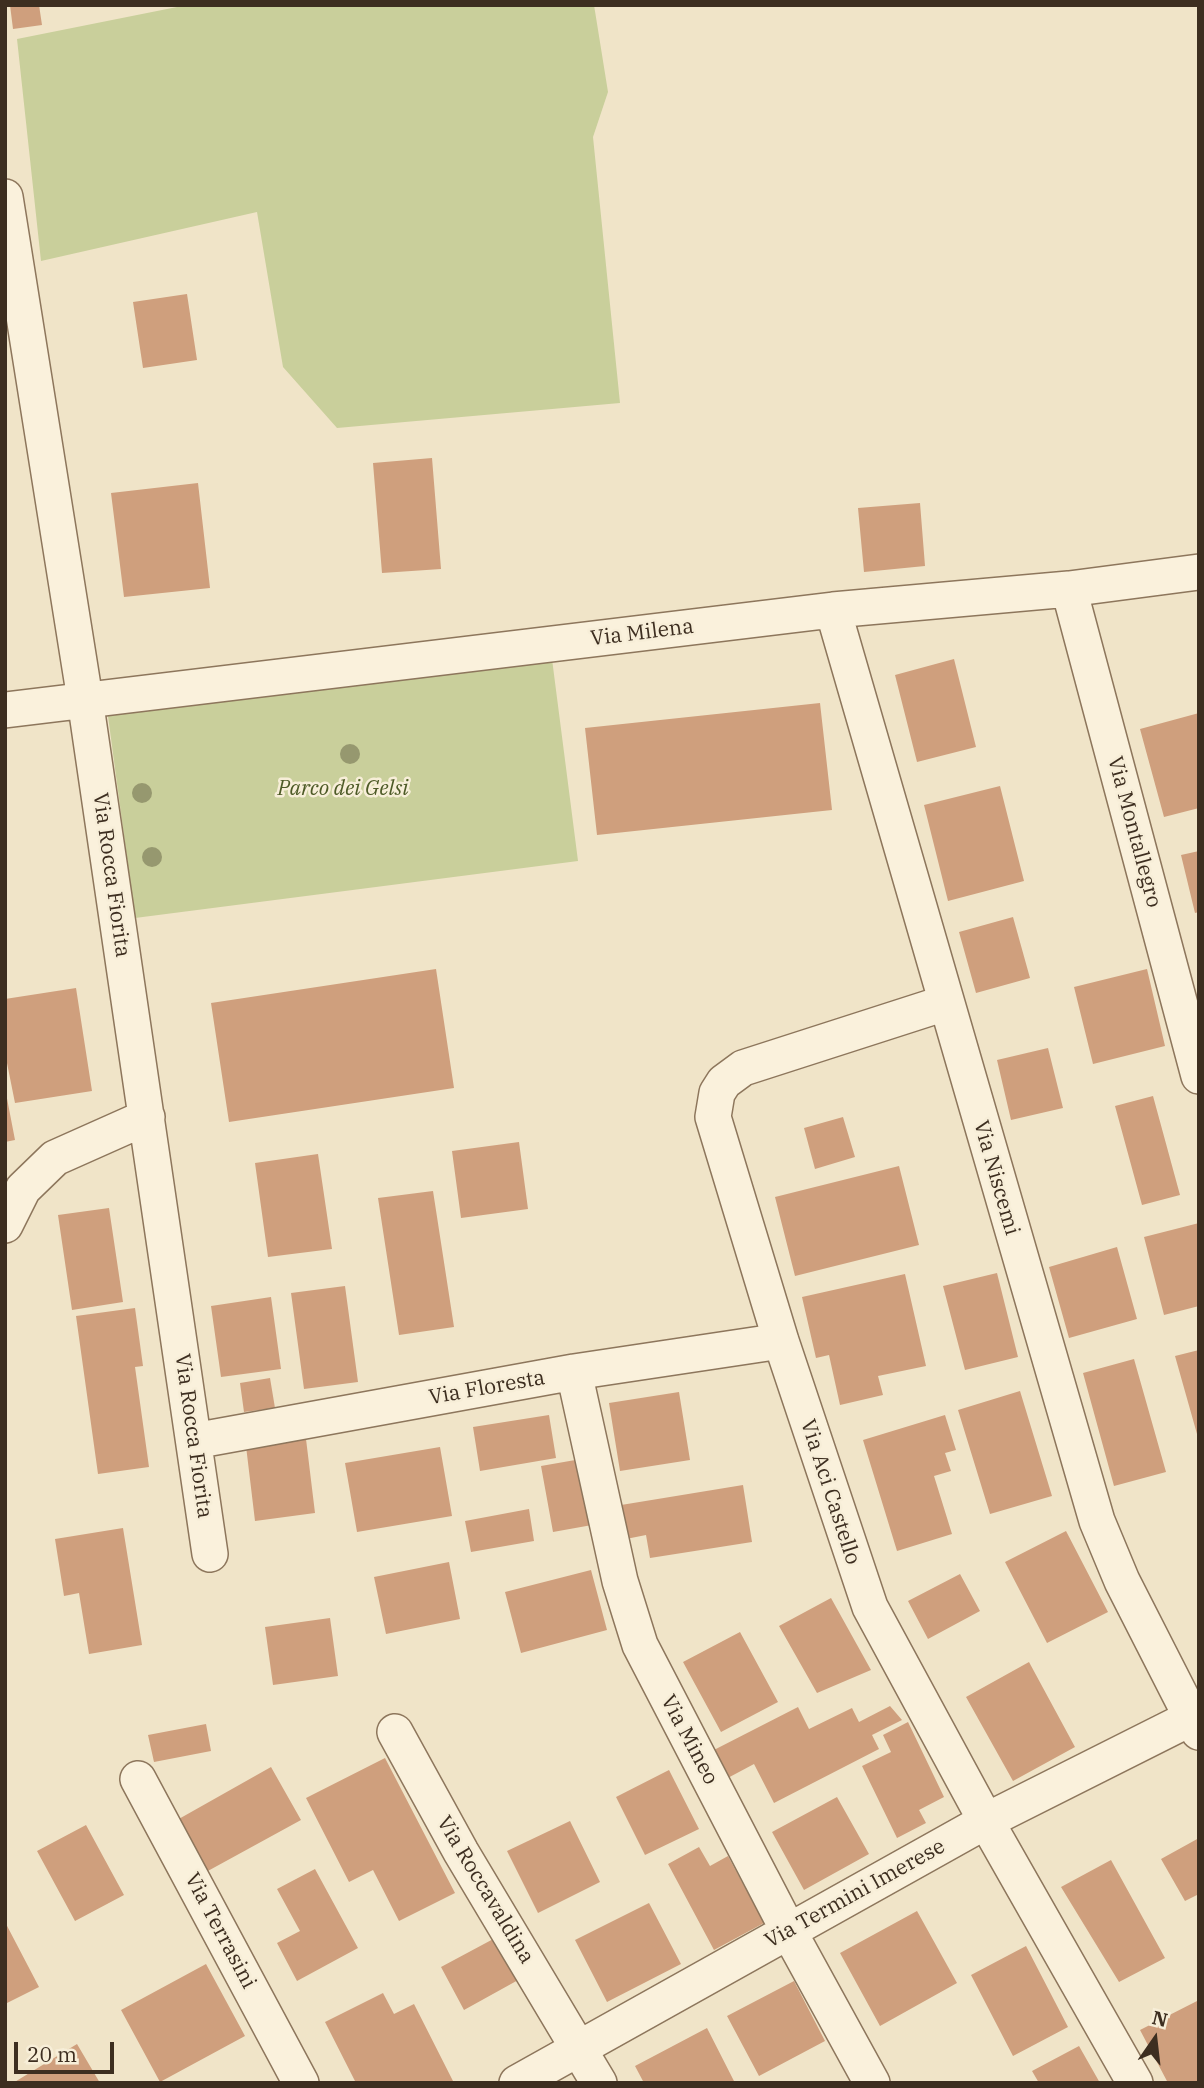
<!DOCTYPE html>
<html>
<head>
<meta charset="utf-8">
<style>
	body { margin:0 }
	#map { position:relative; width:1204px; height:2088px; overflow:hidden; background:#f0e4c8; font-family:"IBM Plex Serif",serif }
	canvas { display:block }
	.frame { position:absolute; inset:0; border:7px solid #3d2e20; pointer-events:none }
	.north { position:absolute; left:1120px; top:2004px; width:70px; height:70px; -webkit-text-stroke:5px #f7eed8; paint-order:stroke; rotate:14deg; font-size:19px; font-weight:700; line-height:28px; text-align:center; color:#3d2e20 }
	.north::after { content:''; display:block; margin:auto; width:24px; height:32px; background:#3d2e20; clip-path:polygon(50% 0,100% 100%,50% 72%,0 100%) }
	.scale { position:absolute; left:14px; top:2042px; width:100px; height:32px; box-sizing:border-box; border:4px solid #3d2e20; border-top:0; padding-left:9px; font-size:21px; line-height:24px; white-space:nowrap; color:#3d2e20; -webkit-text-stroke:5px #f7eed8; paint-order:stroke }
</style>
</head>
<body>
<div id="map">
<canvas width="1204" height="2088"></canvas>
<div class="frame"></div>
<div class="north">N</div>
<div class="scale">20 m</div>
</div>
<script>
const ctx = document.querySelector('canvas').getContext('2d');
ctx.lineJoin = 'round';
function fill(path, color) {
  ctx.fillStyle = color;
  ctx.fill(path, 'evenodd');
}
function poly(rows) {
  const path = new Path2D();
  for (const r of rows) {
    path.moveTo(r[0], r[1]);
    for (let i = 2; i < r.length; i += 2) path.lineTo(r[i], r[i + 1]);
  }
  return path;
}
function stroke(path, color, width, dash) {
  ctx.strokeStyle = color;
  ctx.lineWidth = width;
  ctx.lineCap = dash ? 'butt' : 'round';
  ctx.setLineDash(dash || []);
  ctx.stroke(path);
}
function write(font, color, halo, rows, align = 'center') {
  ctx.font = font + ' "IBM Plex Serif",serif';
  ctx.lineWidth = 5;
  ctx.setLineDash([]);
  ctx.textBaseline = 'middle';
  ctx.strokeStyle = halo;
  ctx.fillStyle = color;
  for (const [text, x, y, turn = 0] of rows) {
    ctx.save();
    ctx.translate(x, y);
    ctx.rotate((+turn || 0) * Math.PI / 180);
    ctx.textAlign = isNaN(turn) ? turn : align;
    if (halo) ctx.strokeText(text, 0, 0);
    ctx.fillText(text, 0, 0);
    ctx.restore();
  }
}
const green = poly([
	[187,5,594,5,608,92,593,137,620,403,337,428,283,367,257,212,41,261,17,39],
	[552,659,578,861,135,918,108,716]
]);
const building = poly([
	[10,5,39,5,42,25,13,29],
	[187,294,197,360,143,368,133,302],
	[432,458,441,569,382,573,373,463],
	[198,483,210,588,124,597,111,493],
	[920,503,925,566,864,572,858,508],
	[954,659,976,747,917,762,895,675],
	[820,703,832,810,597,835,585,728],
	[1199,713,1199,808,1164,817,1140,729],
	[1000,786,1024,881,948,901,924,805],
	[1199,851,1199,912,1195,913,1181,855],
	[1013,917,1030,978,976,993,959,932],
	[436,969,454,1088,229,1122,211,1003],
	[1147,969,1165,1046,1093,1064,1074,987],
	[76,988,92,1091,15,1103,5,1053,5,999],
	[1048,1048,1063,1108,1011,1120,997,1060],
	[5,1088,15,1140,5,1142],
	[1153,1096,1180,1195,1142,1205,1115,1106],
	[843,1117,855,1157,815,1169,804,1128],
	[519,1142,528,1209,461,1218,452,1151],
	[318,1154,332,1249,268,1257,255,1163],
	[899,1166,919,1245,795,1276,775,1197],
	[433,1191,454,1327,399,1335,378,1198],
	[109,1208,123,1302,72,1310,58,1215],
	[1199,1223,1199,1306,1164,1315,1144,1237],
	[1117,1247,1137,1319,1069,1338,1049,1267],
	[997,1273,1018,1357,965,1370,943,1286],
	[905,1274,926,1366,878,1376,883,1395,840,1405,829,1355,816,1358,802,1297],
	[345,1286,358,1382,304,1389,291,1293],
	[271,1297,281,1369,221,1377,211,1306],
	[135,1308,143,1366,135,1367,149,1467,98,1474,76,1316],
	[1199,1350,1199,1434,1197,1434,1175,1356],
	[1134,1359,1166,1472,1114,1486,1083,1373],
	[270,1378,275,1408,244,1412,240,1383],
	[1020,1391,1052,1496,990,1514,958,1410],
	[679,1392,690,1460,620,1471,609,1403],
	[549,1415,556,1458,480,1471,473,1427],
	[945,1415,956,1450,945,1453,951,1471,934,1476,952,1534,897,1551,863,1440],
	[306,1439,315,1513,255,1521,246,1446],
	[440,1447,452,1516,357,1532,345,1463],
	[581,1459,592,1525,553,1532,541,1466],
	[743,1485,752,1542,650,1558,646,1535,621,1540,615,1506],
	[529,1509,534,1541,471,1552,465,1521],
	[123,1528,142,1645,89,1654,79,1593,64,1596,55,1539],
	[1066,1531,1108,1612,1047,1643,1005,1562],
	[449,1562,460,1619,386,1634,374,1577],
	[591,1570,607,1630,521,1653,505,1592],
	[960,1574,980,1611,928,1639,908,1601],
	[831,1598,871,1670,817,1693,779,1626],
	[330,1618,338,1676,273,1685,265,1627],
	[740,1632,778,1702,721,1732,683,1662],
	[1029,1662,1075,1747,1013,1781,966,1697],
	[890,1706,902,1720,872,1735,879,1749,774,1803,754,1764,724,1780,710,1752,798,1707,809,1729,852,1708,859,1722],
	[908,1722,944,1797,919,1810,926,1823,897,1838,862,1766,891,1752,883,1735],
	[206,1724,211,1751,154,1762,148,1735],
	[385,1758,455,1893,399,1921,373,1870,349,1882,306,1798],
	[271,1767,301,1820,206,1872,177,1820],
	[669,1770,699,1829,645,1855,616,1797],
	[837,1797,869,1854,804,1890,772,1832],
	[570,1821,600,1882,538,1913,507,1851],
	[86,1825,124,1895,75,1921,37,1851],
	[1199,1838,1199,1894,1185,1901,1161,1859],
	[699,1847,710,1866,728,1856,764,1923,714,1950,668,1864],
	[1111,1860,1165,1958,1119,1982,1061,1887],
	[315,1869,358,1948,297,1981,277,1943,300,1931,277,1889],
	[649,1903,681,1964,607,2002,575,1940],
	[917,1911,957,1983,880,2026,840,1953],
	[5,1922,39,1987,5,2004],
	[497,1937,520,1979,464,2010,441,1967],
	[1026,1946,1068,2027,1013,2056,971,1975],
	[206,1964,245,2036,160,2082,121,2010],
	[794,1981,825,2041,759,2076,727,2016],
	[383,1993,394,2014,414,2004,454,2083,356,2083,325,2022],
	[1199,2000,1199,2080,1193,2083,1168,2083,1140,2030],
	[707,2028,735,2083,644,2083,635,2066],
	[77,2044,100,2083,13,2083],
	[1079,2046,1100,2083,1039,2083,1032,2071]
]);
const street = poly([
	[5,197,85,699,210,1554],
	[1069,589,1199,1076],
	[833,610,1097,1521,1122,1581,1199,1732],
	[5,710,833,610,1069,589,1199,572],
	[945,1003,743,1068,724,1082,717,1093,713,1117,781,1341,870,1607,986,1821,1135,2083],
	[5,1225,23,1189,55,1158,147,1117],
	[574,1372,620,1581,640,1645,788,1930,872,2083],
	[194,1441,574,1372,781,1341],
	[395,1732,461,1852,599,2083],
	[138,1779,301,2083],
	[517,2083,986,1821,1199,1714]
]);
const trees = [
	[350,754],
	[142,793],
	[152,857]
];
const streetNames = [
	["Via Milena",642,633,-7],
	["Via Montallegro",1134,832,75],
	["Via Rocca Fiorita",111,875,82],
	["Via Niscemi",996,1178,74],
	["Via Floresta",487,1388,-10],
	["Via Rocca Fiorita",193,1436,82],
	["Via Aci Castello",830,1492,72],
	["Via Mineo",689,1740,62],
	["Via Roccavaldina",485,1890,59],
	["Via Termini Imerese",855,1894,-29],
	["Via Terrasini",220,1931,62]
];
const parkNames = [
	["Parco dei Gelsi",343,789]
];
fill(green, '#c9cf9b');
fill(building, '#cf9f7d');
stroke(street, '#8d765c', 38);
stroke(street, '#faf1dc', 35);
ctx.fillStyle = '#96986f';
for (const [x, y] of trees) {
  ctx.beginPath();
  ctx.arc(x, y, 10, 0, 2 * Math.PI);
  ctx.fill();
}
write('21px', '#3d2e20', '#f7eed8', streetNames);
write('italic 21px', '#4d5a26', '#f7eed8', parkNames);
</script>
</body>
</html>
